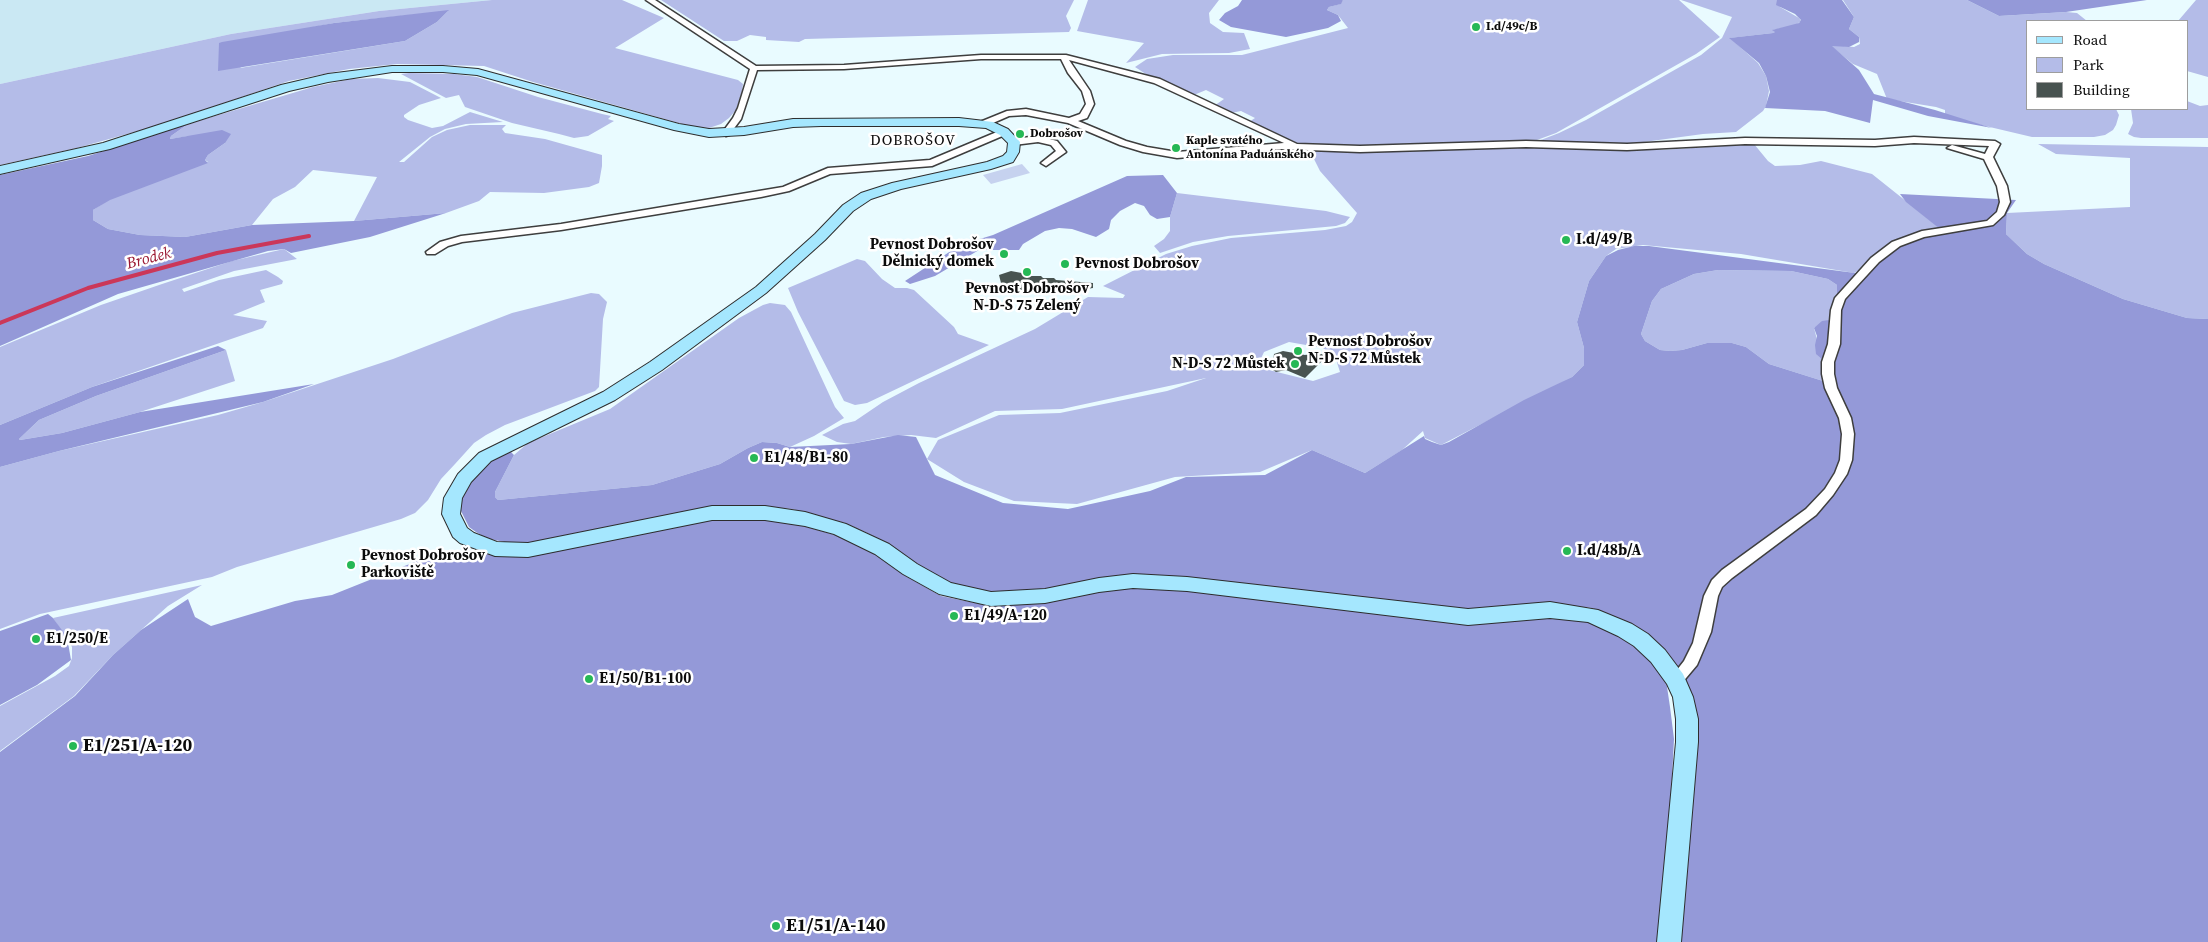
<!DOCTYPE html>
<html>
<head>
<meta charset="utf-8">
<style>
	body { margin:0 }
	#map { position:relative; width:2208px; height:942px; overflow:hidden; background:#e9fbff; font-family:"Source Serif 4",serif }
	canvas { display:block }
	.legend { position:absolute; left:2026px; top:20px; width:162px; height:90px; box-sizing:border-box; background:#fff; border:1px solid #9d9d9d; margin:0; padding:6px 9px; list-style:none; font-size:15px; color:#0b0b0b }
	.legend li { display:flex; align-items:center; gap:10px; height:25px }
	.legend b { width:25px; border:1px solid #9d9d9d }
</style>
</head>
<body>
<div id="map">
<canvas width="2208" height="942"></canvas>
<ul class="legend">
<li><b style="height:6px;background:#a5e7fe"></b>Road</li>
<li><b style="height:14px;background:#b4bce8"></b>Park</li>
<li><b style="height:14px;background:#485350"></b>Building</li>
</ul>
</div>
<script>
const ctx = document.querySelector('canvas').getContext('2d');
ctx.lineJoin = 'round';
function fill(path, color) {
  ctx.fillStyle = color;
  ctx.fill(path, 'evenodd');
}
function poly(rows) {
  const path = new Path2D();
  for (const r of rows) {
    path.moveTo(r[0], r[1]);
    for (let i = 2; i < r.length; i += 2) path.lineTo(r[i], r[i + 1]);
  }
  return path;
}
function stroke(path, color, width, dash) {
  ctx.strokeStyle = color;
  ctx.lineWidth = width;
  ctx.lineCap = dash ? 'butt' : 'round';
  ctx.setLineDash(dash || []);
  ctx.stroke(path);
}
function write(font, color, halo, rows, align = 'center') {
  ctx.font = font + ' "Source Serif 4",serif';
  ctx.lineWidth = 5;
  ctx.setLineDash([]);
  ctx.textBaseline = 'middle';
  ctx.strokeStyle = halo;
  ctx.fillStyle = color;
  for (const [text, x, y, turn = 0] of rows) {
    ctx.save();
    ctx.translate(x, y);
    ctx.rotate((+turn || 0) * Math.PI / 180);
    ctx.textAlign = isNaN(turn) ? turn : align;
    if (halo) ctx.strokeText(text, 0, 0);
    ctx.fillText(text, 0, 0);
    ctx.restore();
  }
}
const farmland = poly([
	[0,0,492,0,379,11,231,34,0,84]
]);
const green = poly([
	[492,0,622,0,664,18,615,48,738,80,743,84,742,91,736,110,729,118,721,124,709,128,693,127,533,82,484,66,397,64,349,69,289,81,156,126,77,148,0,165,0,84,231,34,379,11],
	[448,11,437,22,405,41,240,68,283,33,334,23],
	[661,0,1074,0,1066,16,1071,28,1069,32,805,39,799,42,766,40,766,37,750,35,737,41,724,41],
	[1088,0,1219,0,1209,13,1210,23,1223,32,1244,33,1250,49,1229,53,1162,54,1126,63,1144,43,1077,31],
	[1343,0,1679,0,1720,37,1696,54,1556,133,1537,140,1519,142,1359,147,1298,144,1249,122,1255,118,1241,111,1231,113,1214,106,1224,99,1206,90,1194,95,1152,78,1135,67,1147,59,1173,55,1242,55,1348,28,1338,15,1327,10,1329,7,1340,4],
	[1681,0,1777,0,1780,7,1799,18,1801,21,1796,25,1773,30,1776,32,1773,33,1730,38,1758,63,1766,76,1769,91,1766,106,1763,111,1736,132,1703,134,1629,144,1533,143,1559,133,1586,120,1701,55,1722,38,1732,17],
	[1843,0,1967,0,1999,16,2066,12,2077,13,2087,21,2027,21,2027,109,2116,109,2119,115,2116,125,2113,130,2105,135,2094,137,2032,137,1977,124,1945,114,1945,110,1936,107,1887,99,1877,74,1853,64,1832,47,1832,45,1854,47,1860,44,1859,37,1849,29,1854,17],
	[2196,0,2208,0,2208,77,2187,71,2187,21,2178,21],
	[409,73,454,74,477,77,538,97,602,114,611,116,608,119,614,121,588,136,574,138,559,134,512,123,465,107,459,95,446,98,401,74],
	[378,78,410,82,441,98,419,105,404,115,404,117,408,120,432,128,443,126,470,112,503,122,466,124,445,129,430,137,399,162,404,162,432,137,447,130,470,125,506,125,502,129,505,133,545,139,602,155,602,166,599,183,589,187,544,193,490,192,479,201,446,213,354,221,377,177,313,170,295,187,273,199,252,225,185,237,140,235,108,229,93,220,93,210,110,199,208,162,205,160,208,155,225,143,189,136,170,139,171,136,188,124,313,87,351,79],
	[2187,101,2200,106,2208,105,2208,138,2141,138,2134,137,2128,134,2133,123,2131,109,2187,109],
	[1754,144,1768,161,1775,166,1800,165,1821,161,1872,174,1941,229,1914,233,1899,239,1886,246,1863,268,1854,273,1741,254,1643,245,1616,249,1606,256,1589,281,1577,322,1584,348,1584,365,1572,377,1441,445,1425,438,1423,431,1402,450,1365,473,1312,450,1260,472,1175,477,1077,504,1014,501,964,482,927,459,938,440,999,415,1060,413,1167,391,1206,378,1062,409,995,411,936,438,911,435,884,437,851,444,837,442,822,435,843,424,855,421,883,402,919,383,1035,329,1088,297,1123,298,1125,295,1103,286,1166,254,1192,246,1231,238,1325,230,1346,226,1352,222,1357,213,1320,171,1311,153,1313,150,1522,147,1661,150],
	[1289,342,1323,348,1328,352,1333,350,1340,372,1313,381,1257,367,1264,352],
	[2038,144,2208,147,2208,319,2187,318,2123,299,2044,264,2027,254,2006,234,2007,213,2130,207,2130,158,2056,154],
	[1177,193,1326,211,1350,217,1345,223,1336,226,1228,236,1193,242,1160,253,1154,246,1164,239,1170,231,1170,217],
	[284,249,297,259,234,271,182,289,184,292,219,280,266,270,278,277,283,281,282,284,260,290,265,302,233,315,267,321,263,328,92,387,0,425,0,347,101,305,162,284,232,261],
	[857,259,865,261,882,279,895,288,907,288,914,290,954,327,958,334,989,345,867,403,855,405,844,401,798,312,788,288],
	[1718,270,1791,271,1828,279,1837,285,1837,295,1829,320,1814,328,1822,359,1823,381,1769,364,1746,347,1732,343,1707,343,1682,350,1670,351,1660,350,1645,341,1641,334,1652,301,1661,289,1694,274],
	[591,293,599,294,607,302,603,319,599,387,595,391,505,425,486,435,474,443,455,464,441,479,428,500,415,513,401,519,237,567,212,577,40,614,0,629,0,467,59,451,218,415,263,402,393,359,512,313],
	[770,303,785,305,791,312,835,407,844,418,814,436,790,447,777,443,762,442,748,448,720,464,652,485,498,500,495,497,495,492,514,455,528,443,610,409,739,318,763,305],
	[226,350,235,381,140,412,62,433,20,440,19,439,39,420,96,396],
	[202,585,168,606,113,655,74,696,0,751,0,706,55,676,69,666,72,658,72,647,53,618]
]);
const forest = poly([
	[1242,0,1343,0,1341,4,1329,7,1327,10,1338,15,1341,21,1328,28,1286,37,1231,27,1219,20,1225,13,1238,6],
	[1777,0,1842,0,1854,17,1849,29,1859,37,1859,42,1849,47,1832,46,1859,70,1874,94,1935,110,1992,128,1928,116,1873,100,1870,123,1825,111,1765,108,1770,92,1766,76,1759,63,1729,38,1773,33,1775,32,1772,30,1799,23,1801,20,1795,14,1776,5],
	[1967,0,2147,0,2066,12,1999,16],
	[449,10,437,22,405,41,218,71,219,43,222,42,334,23],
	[188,124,171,136,170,139,222,130,231,134,225,143,208,155,205,160,208,163,110,200,93,210,93,220,108,229,140,235,185,237,252,225,354,221,446,213,370,237,291,253,284,249,268,251,118,294,0,346,0,175,88,156],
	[1163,175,1177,193,1170,217,1157,219,1150,215,1144,206,1135,203,1120,211,1111,220,1109,229,1096,237,1072,229,1059,228,1045,231,1023,244,1019,250,979,250,935,276,910,284,905,281,960,245,993,235,1127,176],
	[1900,194,2016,200,2007,213,2006,234,2027,254,2044,264,2123,299,2187,318,2208,319,2208,942,1681,942,1692,697,1686,679,1666,653,1629,624,1592,608,1547,603,1466,609,1187,577,1133,574,1097,578,1044,589,993,592,951,583,917,564,889,544,865,532,845,523,792,509,742,505,712,507,555,539,513,544,486,538,476,532,469,527,461,511,462,497,472,479,491,460,501,454,511,452,514,455,495,492,495,497,498,500,652,485,720,464,748,448,762,442,777,443,790,447,851,444,898,435,916,437,935,475,1003,503,1068,509,1150,491,1186,477,1265,475,1312,450,1365,473,1424,436,1425,439,1432,442,1441,445,1449,442,1524,400,1572,377,1584,365,1584,348,1577,322,1589,281,1606,256,1618,250,1634,246,1649,246,1855,273,1861,271,1883,250,1940,229,1906,202],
	[1718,270,1791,271,1828,279,1837,285,1837,295,1829,320,1822,321,1814,328,1817,336,1815,345,1816,354,1822,359,1823,381,1769,364,1746,347,1732,343,1707,343,1682,350,1670,351,1660,350,1645,341,1641,334,1652,301,1661,289,1694,274],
	[218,346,226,350,96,396,39,420,19,439,20,440,62,433,140,412,314,384,263,402,59,451,0,467,0,425,92,387],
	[762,519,800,525,835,535,876,555,904,575,941,596,990,606,1046,603,1101,592,1134,588,1186,591,1470,624,1552,618,1590,622,1621,636,1636,645,1650,659,1666,680,1670,707,1674,739,1670,817,1658,942,0,942,0,752,75,696,113,655,141,630,188,599,195,617,211,626,295,601,332,595,432,555,473,550,505,557,526,557,711,520],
	[48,614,53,618,67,637,71,660,37,685,0,705,0,631]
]);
const pitch = poly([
	[1022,164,1030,173,991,184,983,175]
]);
const stream = poly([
	[0,323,88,288,217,253,309,236]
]);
const building = poly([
	[1011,271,1027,274,1029,276,1041,276,1043,278,1054,278,1056,280,1093,283,1093,288,1065,292,1030,287,1019,291,999,288,1001,283,999,275],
	[1283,351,1305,355,1313,353,1328,355,1305,378,1286,370,1276,372,1268,367,1273,362,1274,354]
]);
const street = poly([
	[646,0,655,0,756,66,844,65,981,55,1066,55,1160,79,1297,144,1360,146,1526,141,1627,144,1745,138,1875,140,1914,137,1995,141,2000,144,1993,157,2007,186,2010,202,2004,215,1993,225,1924,237,1900,246,1879,262,1845,299,1841,310,1840,344,1834,362,1834,374,1837,388,1851,418,1854,434,1852,460,1847,474,1833,495,1816,515,1732,578,1722,587,1718,596,1711,632,1697,665,1681,684,1676,686,1671,684,1669,680,1684,661,1693,643,1704,596,1712,580,1722,570,1806,509,1825,489,1835,473,1840,460,1842,434,1839,418,1825,388,1822,374,1822,362,1828,344,1831,310,1835,298,1871,258,1892,242,1922,231,1987,221,1997,212,2000,202,1997,186,1984,159,1947,148,1952,145,1985,154,1989,146,1914,143,1875,146,1745,144,1627,150,1526,147,1360,152,1282,149,1177,158,1143,152,1120,145,1068,123,1026,115,1009,116,986,126,980,126,980,122,1007,111,1026,109,1069,118,1080,114,1086,104,1082,91,1068,73,1061,59,981,59,844,69,757,70,741,119,729,135,726,136,722,133,733,118,738,108,750,69,646,0],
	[1069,60,1154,83,1284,143,1177,152,1147,147,1126,141,1078,121,1087,118,1094,104,1090,91,1069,60],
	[1004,129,1007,130,1007,134,932,166,830,174,789,191,761,197,561,230,462,242,448,246,435,254,427,254,426,252,440,242,461,236,561,224,783,187,828,168,930,160,1004,129],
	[1038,136,1057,141,1066,152,1046,166,1041,163,1056,151,1051,145,1038,142,1014,145,1009,142,1014,139,1038,136]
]);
const secondary = poly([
	[392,66,443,66,478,69,679,124,709,129,744,127,793,119,959,118,993,122,1008,129,1020,142,1019,152,1013,162,991,169,901,189,871,199,853,211,825,240,766,293,662,370,615,400,491,461,471,482,462,498,460,514,467,528,474,533,497,542,528,543,712,506,765,506,805,512,846,524,889,544,917,564,951,583,991,592,1045,589,1099,578,1133,574,1187,577,1468,609,1550,602,1598,610,1632,624,1648,634,1665,650,1683,674,1693,697,1698,719,1698,742,1681,942,1657,942,1676,742,1676,719,1673,697,1667,684,1651,662,1634,646,1618,636,1588,622,1550,618,1468,625,1187,591,1133,588,1099,592,1045,603,991,606,939,594,903,574,875,554,834,534,805,526,765,520,712,520,528,557,495,556,460,543,453,537,442,514,444,498,458,474,479,453,603,392,650,362,756,287,815,234,843,205,861,193,892,183,987,162,1003,156,1007,152,1008,143,1000,135,986,128,959,126,821,126,793,127,744,135,709,137,674,130,477,75,443,72,392,72,328,82,289,91,110,149,0,174,0,166,103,143,281,85,328,74,392,66]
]);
const markers = [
	[1476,27,5,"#26b855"],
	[1020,134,5,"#26b855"],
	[1176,148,5,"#26b855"],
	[1566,240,5,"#26b855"],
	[1004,254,5,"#26b855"],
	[1065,264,5,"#26b855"],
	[1027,272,5,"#26b855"],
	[1298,351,5,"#26b855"],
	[1295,364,5,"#26b855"],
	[754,458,5,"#26b855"],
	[1567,551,5,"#26b855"],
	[351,565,5,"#26b855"],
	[954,616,5,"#26b855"],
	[36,639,5,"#26b855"],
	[589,679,5,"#26b855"],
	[73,746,5,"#26b855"],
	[776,926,5,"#26b855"]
];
const farPoinames = [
	["I.d/49c/B",1486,27],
	["Dobrošov",1030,134],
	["Kaple svatého",1186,141],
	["Antonína Paduánského",1186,155]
];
const farQuarternames = [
	["DOBROŠOV",913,141]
];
const poiNames = [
	["I.d/49/B",1576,240],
	["Pevnost Dobrošov",994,245,"right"],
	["Dělnický domek",994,262,"right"],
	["Pevnost Dobrošov",1075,264],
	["Pevnost Dobrošov",1027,289,"center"],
	["N-D-S 75 Zelený",1027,306,"center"],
	["Pevnost Dobrošov",1308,342],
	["N-D-S 72 Můstek",1308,359],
	["N-D-S 72 Můstek",1285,364,"right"],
	["E1/48/B1-80",764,458],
	["I.d/48b/A",1577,551],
	["Pevnost Dobrošov",361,556],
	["Parkoviště",361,573],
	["E1/49/A-120",964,616],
	["E1/250/E",46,639],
	["E1/50/B1-100",599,679]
];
const waterNames = [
	["Brodek",149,259,-15]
];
const nearPoinames = [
	["E1/251/A-120",83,746],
	["E1/51/A-140",786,926]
];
fill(farmland, '#cae8f3');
fill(green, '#b4bce8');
fill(forest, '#9499d8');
fill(pitch, '#c6d2ef');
stroke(stream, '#cb3759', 4);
fill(building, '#485350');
stroke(street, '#3e3e3e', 3);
stroke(secondary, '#2d2d2d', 2);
fill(street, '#fff');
fill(secondary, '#a5e7fe');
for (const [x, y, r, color] of markers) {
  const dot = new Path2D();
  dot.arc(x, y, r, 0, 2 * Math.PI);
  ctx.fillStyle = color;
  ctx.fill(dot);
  stroke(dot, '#fff', 2);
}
write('bold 12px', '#0b0b0b', '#fff', farPoinames, 'left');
ctx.letterSpacing = '1px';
write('15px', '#0b0b0b', '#fff', farQuarternames);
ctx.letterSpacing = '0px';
write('bold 15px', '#0b0b0b', '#fff', poiNames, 'left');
write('italic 16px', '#9a1731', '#fff', waterNames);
write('bold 18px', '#0b0b0b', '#fff', nearPoinames, 'left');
</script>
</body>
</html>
